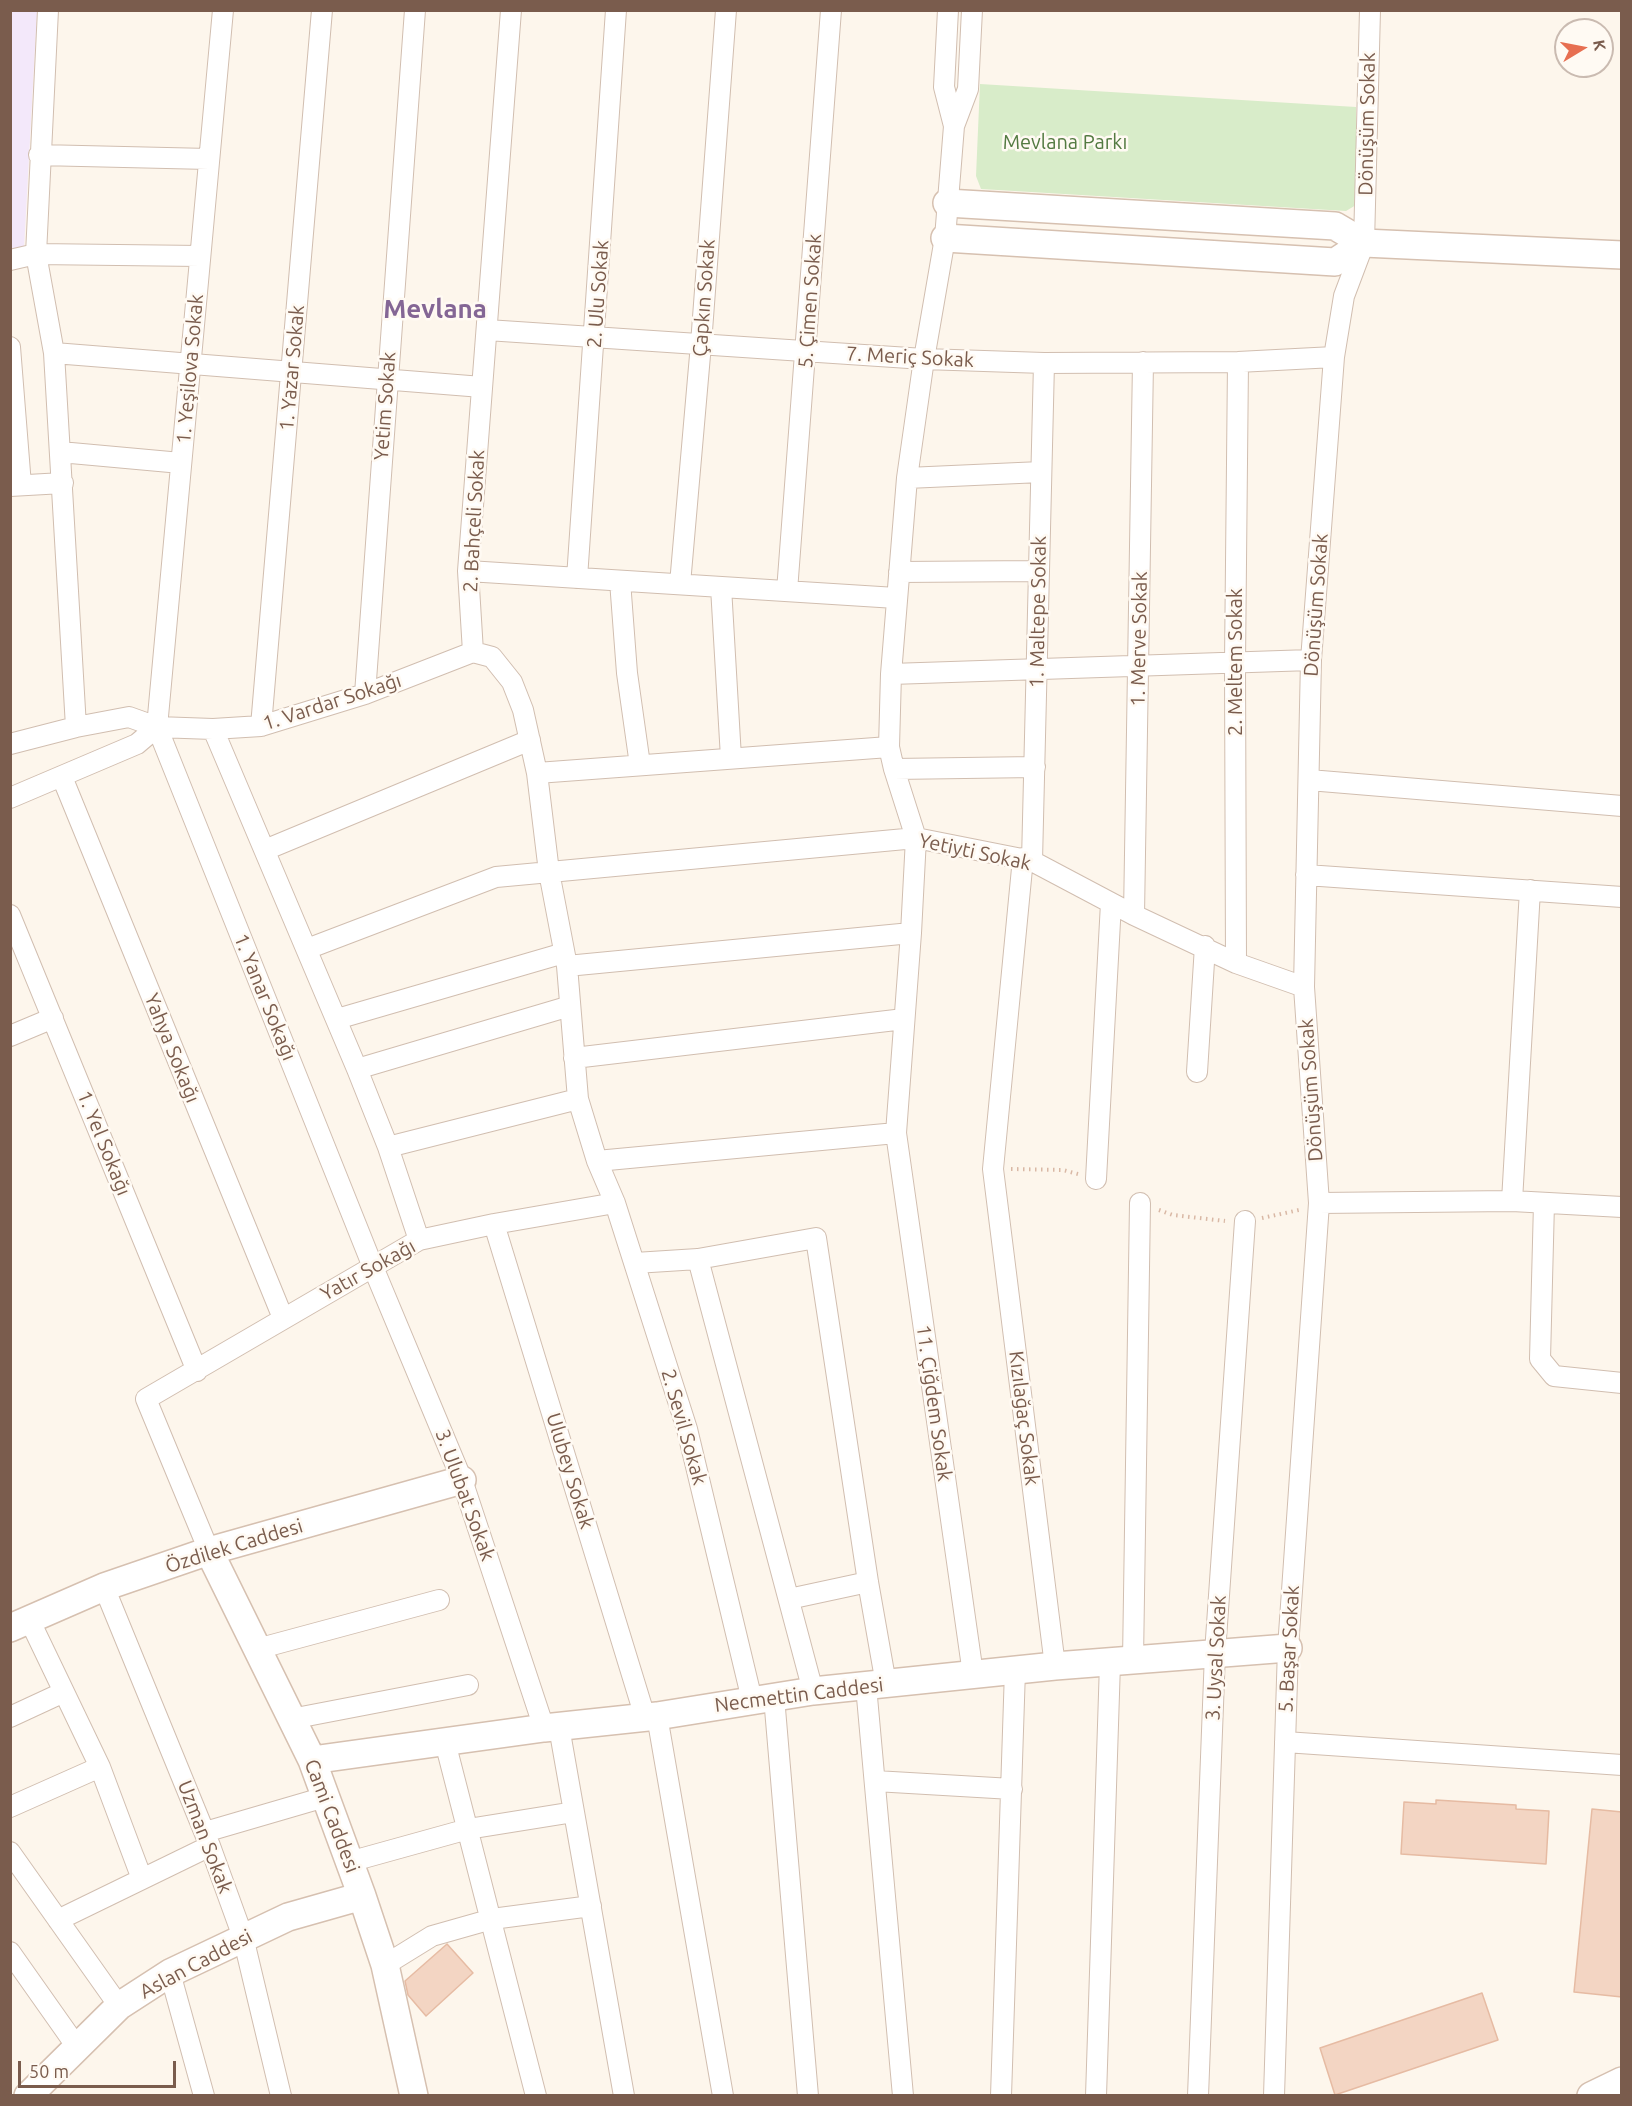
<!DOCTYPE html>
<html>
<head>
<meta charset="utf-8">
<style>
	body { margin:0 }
	#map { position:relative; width:1632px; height:2106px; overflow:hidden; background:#fdf6ec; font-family:Ubuntu,sans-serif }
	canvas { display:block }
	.frame { position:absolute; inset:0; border:12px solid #7a5c4d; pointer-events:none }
	.north { position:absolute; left:1554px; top:18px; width:60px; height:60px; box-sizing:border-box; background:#fffaf3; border:2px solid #cabbb1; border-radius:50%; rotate:80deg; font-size:16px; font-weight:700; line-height:24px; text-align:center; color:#7a5c4d }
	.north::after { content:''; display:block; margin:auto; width:21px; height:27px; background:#e76f51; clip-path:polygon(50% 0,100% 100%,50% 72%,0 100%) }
	.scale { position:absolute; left:18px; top:2061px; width:158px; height:27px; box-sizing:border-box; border:3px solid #7a5c4d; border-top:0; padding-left:8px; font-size:18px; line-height:21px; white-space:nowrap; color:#7a5c4d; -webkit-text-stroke:4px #fffaf3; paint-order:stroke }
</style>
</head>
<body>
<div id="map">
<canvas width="1632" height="2106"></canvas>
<div class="frame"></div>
<div class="north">K</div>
<div class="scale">50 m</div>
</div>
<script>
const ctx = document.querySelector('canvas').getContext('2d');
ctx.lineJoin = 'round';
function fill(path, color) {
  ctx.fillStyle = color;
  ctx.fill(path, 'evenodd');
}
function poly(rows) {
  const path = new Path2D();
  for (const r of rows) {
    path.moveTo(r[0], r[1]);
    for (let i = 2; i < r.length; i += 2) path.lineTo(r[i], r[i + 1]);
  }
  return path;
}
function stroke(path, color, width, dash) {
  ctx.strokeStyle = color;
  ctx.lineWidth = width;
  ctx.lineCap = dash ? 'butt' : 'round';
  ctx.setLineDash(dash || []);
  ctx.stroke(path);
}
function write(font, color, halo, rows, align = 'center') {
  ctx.font = font + ' Ubuntu,sans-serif';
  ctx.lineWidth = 5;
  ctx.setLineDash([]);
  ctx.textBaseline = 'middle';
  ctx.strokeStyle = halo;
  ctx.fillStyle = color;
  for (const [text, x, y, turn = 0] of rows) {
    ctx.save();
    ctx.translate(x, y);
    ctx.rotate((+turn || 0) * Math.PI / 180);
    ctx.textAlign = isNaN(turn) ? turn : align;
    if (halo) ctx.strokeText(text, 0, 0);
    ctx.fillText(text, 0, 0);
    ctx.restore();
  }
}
const education = poly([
	[11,11,37,11,24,249,11,248]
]);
const green = poly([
	[980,84,1356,107,1356,205,1346,211,981,189,976,176]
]);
const building = poly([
	[1436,1800,1516,1805,1516,1809,1549,1811,1546,1864,1401,1854,1404,1802,1436,1804,1436,1800],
	[1592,1809,1622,1812,1622,1997,1574,1992,1592,1809],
	[447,1944,473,1973,426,2016,408,1995,405,1981,447,1944],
	[1482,1993,1498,2040,1335,2095,1320,2048,1482,1993]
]);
const path = poly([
	[1011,1169,1063,1170,1078,1174],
	[1159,1210,1173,1215,1225,1221],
	[1262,1218,1299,1210]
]);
const street = poly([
	[48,10,36,254,54,353,76,727],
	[223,10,157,727,373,1267,462,1480,544,1728],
	[511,10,468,571,473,652,492,657,512,682,523,710,537,773,549,872,567,966,578,1099,597,1161,615,1203,687,1429,752,1700],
	[948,10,944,87,954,126],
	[972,10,968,89,954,126,945,238,924,359,907,478,891,674,889,747,894,769,916,838,911,933,896,1133,973,1674],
	[39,155,209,159],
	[10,260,36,254,200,256],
	[487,330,924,359,1044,363,1238,362,1334,357],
	[10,347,21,485],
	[54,353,482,387],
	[60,452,181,463],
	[907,478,1041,472],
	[10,486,63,483],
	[468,571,896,598],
	[899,572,1039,571],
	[577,578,616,10],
	[620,581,627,673,640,765],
	[680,584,701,344,726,10],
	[721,587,731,758],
	[787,591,831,10],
	[891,674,1311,660],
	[365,694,415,10],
	[261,726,322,10],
	[213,729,357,1069,388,1147,419,1240],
	[10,744,76,727,129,717,157,727,213,729,261,726,365,694,473,652],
	[894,769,1035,767],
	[537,773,889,747],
	[62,777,283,1318],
	[1309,780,1622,806],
	[10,798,137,744,157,727],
	[265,850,530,740],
	[1023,858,993,1169,1055,1666],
	[1032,861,1044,363],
	[1306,875,1622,897],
	[10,915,197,1371],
	[1134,915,1143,362],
	[307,949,496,877,916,838,1032,861,1134,915,1236,963,1304,987],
	[1236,963,1235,663,1238,362],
	[567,966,911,933],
	[337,1019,564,953],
	[10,1036,53,1018],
	[574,1058,904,1019],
	[357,1069,570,1006],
	[1197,1072,1205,946],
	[388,1147,578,1099],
	[597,1161,896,1133],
	[1096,1179,1111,903],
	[1512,1201,1530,890],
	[1319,1203,1512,1201,1622,1207],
	[1544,1203,1540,1359,1554,1376,1622,1383],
	[494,1224,645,1717],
	[698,1259,813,1691],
	[635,1263,698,1259,816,1238,868,1582,886,1684],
	[209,1551,146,1399,419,1240,494,1224,615,1203],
	[104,1587,210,1846,243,1937,281,2096],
	[789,1599,868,1582],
	[29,1619,100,1767,142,1879],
	[257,1649,439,1600],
	[1133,1660,1140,1203],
	[866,1686,903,2096],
	[774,1697,808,2096],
	[657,1716,723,2096],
	[10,1717,64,1692],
	[291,1719,468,1685],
	[559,1727,624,2096],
	[445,1742,536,2096],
	[1285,1742,1622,1765],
	[875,1781,1012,1789],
	[10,1807,100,1767],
	[205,1832,325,1797],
	[10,1852,119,2006],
	[349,1862,468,1829,574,1812],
	[58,1920,210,1846],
	[10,1952,77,2047],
	[385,1965,432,1936,492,1919,591,1906],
	[170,1973,204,2096],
	[1001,2096,1015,1670],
	[1096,2096,1110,1663],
	[1198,2096,1215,1653,1245,1221],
	[1274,2096,1288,1648,1319,1203,1304,987,1311,660,1334,357,1344,296,1364,243,1370,10]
]);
const secondary = poly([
	[947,203,1335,226,1364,243,1622,255],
	[945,238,1335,262,1364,243],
	[209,1551,312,1760,362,1896,385,1965,414,2096],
	[10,1628,104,1587,209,1551,462,1480],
	[312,1760,544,1728,657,1716,813,1691,1055,1666,1288,1648],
	[28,2096,119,2006,170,1973,288,1917,362,1896],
	[1591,2096,1622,2081]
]);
const streetNames = [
	["Dönüşüm Sokak",1367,124,-89],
	["2. Ulu Sokak",598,294,-86],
	["Çapkın Sokak",704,298,-86],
	["5. Çimen Sokak",810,301,-86],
	["7. Meriç Sokak",910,357,3],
	["1. Yazar Sokak",292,368,-85],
	["1. Yeşilova Sokak",190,369,-85],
	["Yetim Sokak",385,406,-86],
	["2. Bahçeli Sokak",474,521,-87],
	["Dönüşüm Sokak",1316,605,-86],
	["1. Maltepe Sokak",1038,612,-89],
	["1. Merve Sokak",1139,639,-89],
	["2. Meltem Sokak",1235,662,-90],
	["1. Vardar Sokağı",332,702,-18],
	["Yetiyti Sokak",975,852,12],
	["1. Yanar Sokağı",265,997,68],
	["Yahya Sokağı",172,1048,68],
	["Dönüşüm Sokak",1311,1090,-94],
	["1. Yel Sokağı",104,1143,68],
	["Yatır Sokağı",368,1270,-29],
	["11. Çiğdem Sokak",934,1403,82],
	["Kızılağaç Sokak",1024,1418,83],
	["2. Sevil Sokak",684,1427,74],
	["Ulubey Sokak",570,1471,73],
	["3. Ulubat Sokak",465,1495,70],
	["Özdilek Caddesi",234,1546,-17],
	["5. Başar Sokak",1289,1649,-87],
	["3. Uysal Sokak",1216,1658,-87],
	["Necmettin Caddesi",799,1695,-7],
	["Cami Caddesi",332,1816,69],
	["Uzman Sokak",205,1837,69],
	["Aslan Caddesi",196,1964,-28]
];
const parkNames = [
	["Mevlana Parkı",1065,142]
];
const districtNames = [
	["Mevlana",435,309]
];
fill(education, '#f3e8fa');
fill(green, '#d8ecc9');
fill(building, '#f3d5c3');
stroke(building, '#e6bba3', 1.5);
stroke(street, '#d1beb0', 22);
stroke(secondary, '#d6c0b0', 30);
stroke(path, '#d9b8a5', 4, [1.5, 4.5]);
stroke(street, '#fff', 20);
stroke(secondary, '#fff', 27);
write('20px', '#7a5c4d', '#fffaf3', streetNames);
write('20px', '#537a41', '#fffaf3', parkNames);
write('bold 26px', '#846695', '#fffaf3', districtNames);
</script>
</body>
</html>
